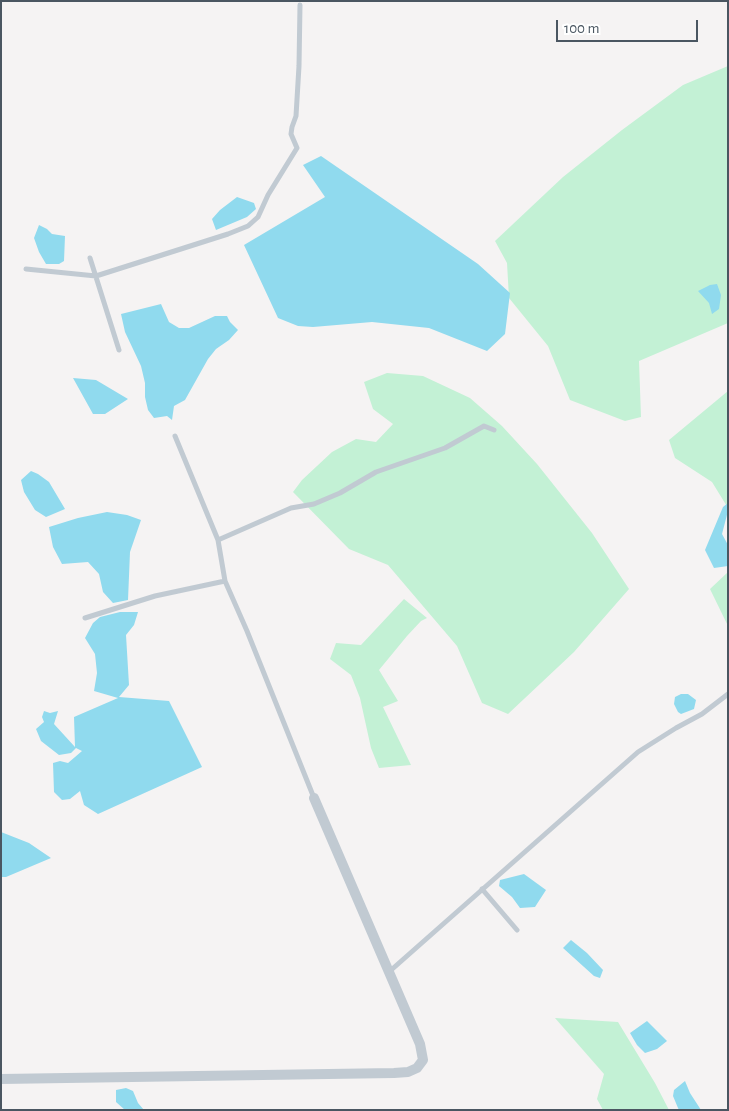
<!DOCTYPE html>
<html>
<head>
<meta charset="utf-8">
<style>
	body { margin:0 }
	#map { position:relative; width:729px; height:1111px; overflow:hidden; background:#f5f3f3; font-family:"Alegreya Sans",sans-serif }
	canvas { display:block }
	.frame { position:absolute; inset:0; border:2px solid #4a5661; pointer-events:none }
	.scale { position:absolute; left:556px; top:20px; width:142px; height:22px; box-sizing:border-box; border:2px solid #4a5661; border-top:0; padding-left:6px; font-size:15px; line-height:18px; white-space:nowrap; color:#4a5661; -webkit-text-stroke:4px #fff; paint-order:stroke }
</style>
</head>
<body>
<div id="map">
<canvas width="729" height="1111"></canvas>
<div class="frame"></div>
<div class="scale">100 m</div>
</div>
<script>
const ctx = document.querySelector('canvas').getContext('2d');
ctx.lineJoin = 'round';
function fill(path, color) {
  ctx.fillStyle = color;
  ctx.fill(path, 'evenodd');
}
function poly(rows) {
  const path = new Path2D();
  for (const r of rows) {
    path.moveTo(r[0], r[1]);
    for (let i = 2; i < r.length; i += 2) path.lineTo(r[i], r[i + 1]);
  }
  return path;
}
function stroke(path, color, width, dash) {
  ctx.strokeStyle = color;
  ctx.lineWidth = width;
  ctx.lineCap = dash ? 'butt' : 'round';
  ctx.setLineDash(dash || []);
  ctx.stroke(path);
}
const green = poly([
	[728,66,728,323,639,361,641,417,625,421,570,400,548,346,509,298,507,263,495,241,563,177,622,130,683,85],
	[387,373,423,376,470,398,502,426,537,464,592,533,629,589,574,652,508,714,482,703,457,646,388,565,349,549,293,492,302,480,332,452,356,439,376,442,393,424,373,409,364,382],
	[728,391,728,508,712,482,675,458,669,440],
	[728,572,728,626,710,589],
	[404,599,427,618,421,621,407,636,379,670,398,701,383,707,411,765,379,768,371,748,360,698,351,675,330,659,336,643,361,645],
	[555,1018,618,1022,655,1083,669,1110,603,1110,597,1099,604,1074]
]);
const water = poly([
	[321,156,478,264,510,293,505,334,487,351,429,328,372,322,313,327,298,326,278,318,244,245,325,197,303,165],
	[237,197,254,203,256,209,247,217,216,230,212,219,220,210],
	[39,225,47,229,52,234,65,236,64,261,59,264,46,264,39,252,34,238],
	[717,284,721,295,719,309,712,314,709,303,698,291,710,285],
	[161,304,169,322,179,328,189,328,215,316,227,316,230,322,238,330,229,340,216,349,208,359,185,400,174,406,172,420,167,416,154,418,148,410,145,397,145,383,141,366,125,332,121,314],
	[73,378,96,380,128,399,105,414,93,414],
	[31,471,38,474,49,482,65,509,46,517,35,510,24,492,21,480],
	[728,503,728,511,722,534,728,545,728,566,714,568,705,550,723,507],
	[107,512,127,515,141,520,130,552,128,600,113,603,103,592,99,574,88,562,62,564,53,547,49,527,78,518],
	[120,612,138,612,134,625,126,635,129,685,119,697,169,701,202,767,98,814,84,805,80,791,70,799,62,800,54,792,53,763,60,761,68,763,82,751,76,748,71,753,59,755,41,741,36,729,44,722,42,717,44,711,50,713,58,711,54,724,75,747,74,717,118,698,94,691,97,673,95,654,85,638,93,623,100,617],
	[681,694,688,694,696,700,694,709,681,714,678,712,674,704,675,697],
	[1,832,29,843,51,858,6,877,1,877],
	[524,874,546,890,535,907,520,908,512,897,499,886,500,880],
	[571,940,587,953,603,970,600,978,594,976,563,948],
	[647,1021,667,1041,657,1049,645,1053,637,1045,630,1033],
	[685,1081,690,1093,701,1110,679,1110,678,1108,673,1096,674,1090],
	[126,1088,133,1091,138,1103,144,1110,125,1110,116,1102,116,1090]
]);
const lane = poly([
	[90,258,119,350],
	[26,269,96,276,228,234,248,226,258,217,268,195,297,148,291,134,292,127,296,116,299,66,300,5],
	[175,436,218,540,225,581,247,631,314,798],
	[218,540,291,508,314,504,340,493,376,472,445,448,484,426,494,430],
	[85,618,155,596,225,581],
	[482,889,517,930],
	[390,971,638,752,676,728,702,714,728,694]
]);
const street = poly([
	[1,1079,394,1073,408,1072,417,1068,423,1060,420,1044,314,798]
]);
fill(green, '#c3f1d5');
fill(water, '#90daee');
stroke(lane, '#c1cad2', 5);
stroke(street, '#c1cad2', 10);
</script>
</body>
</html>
